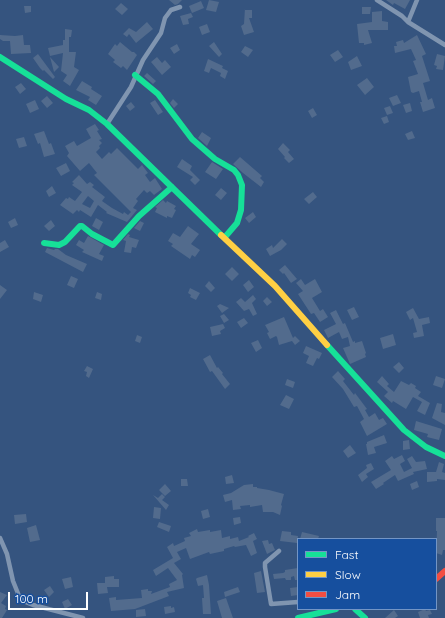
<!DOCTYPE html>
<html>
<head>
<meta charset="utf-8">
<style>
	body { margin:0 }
	#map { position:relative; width:445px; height:618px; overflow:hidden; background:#35547f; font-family:Quicksand,sans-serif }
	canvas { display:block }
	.legend { position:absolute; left:297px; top:538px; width:140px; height:72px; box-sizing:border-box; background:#164f9e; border:1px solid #7395c5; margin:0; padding:5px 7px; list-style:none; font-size:12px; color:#fff }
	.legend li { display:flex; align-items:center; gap:8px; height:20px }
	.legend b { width:20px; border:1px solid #7395c5 }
	.scale { position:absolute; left:8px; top:592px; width:80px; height:18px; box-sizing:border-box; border:2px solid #fff; border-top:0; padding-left:5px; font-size:12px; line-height:14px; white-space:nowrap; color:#fff; -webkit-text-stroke:3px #164f9e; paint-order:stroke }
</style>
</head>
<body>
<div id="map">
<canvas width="445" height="618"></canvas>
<ul class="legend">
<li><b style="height:5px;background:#16e098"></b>Fast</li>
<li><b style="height:5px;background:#ffcf43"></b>Slow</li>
<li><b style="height:5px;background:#f24e42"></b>Jam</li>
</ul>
<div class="scale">100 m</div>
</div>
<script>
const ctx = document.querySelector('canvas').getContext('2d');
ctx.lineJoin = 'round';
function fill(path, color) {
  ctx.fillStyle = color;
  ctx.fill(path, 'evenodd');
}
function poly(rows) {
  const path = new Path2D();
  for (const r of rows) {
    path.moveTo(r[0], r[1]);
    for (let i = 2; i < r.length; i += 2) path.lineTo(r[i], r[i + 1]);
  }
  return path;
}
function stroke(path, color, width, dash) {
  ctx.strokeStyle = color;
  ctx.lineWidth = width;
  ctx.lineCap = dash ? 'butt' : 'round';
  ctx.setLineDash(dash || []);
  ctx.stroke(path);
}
const building = poly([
	[169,0,182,0,178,4,175,5],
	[209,0,219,2,216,12,206,10],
	[386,0,410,0,405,9,394,3,393,5],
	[201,1,204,8,192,13,189,6],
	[121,3,128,9,122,15,115,9],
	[24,6,31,6,31,12,25,13],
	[362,7,371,7,370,14,362,14],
	[245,8,245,10,252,10,252,18,249,18,254,32,244,35,241,26,244,24],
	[382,11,382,21,388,22,388,30,368,30,372,43,364,45,364,43,359,43,357,24,372,22,372,12],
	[191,13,193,17,188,19,189,24,183,25,180,16],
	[147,22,153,29,136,43,129,34,127,37,123,34,129,28,136,32],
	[207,24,210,32,202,35,199,27],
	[65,29,72,30,71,37,69,37,69,52,76,52,74,67,79,70,70,86,63,81,67,75,61,71,63,53,50,56,48,48,63,45,63,40,65,40],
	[0,35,15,36,23,35,24,45,30,45,31,53,11,54,10,41,3,41,0,39],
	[417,35,426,54,422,56,430,81,423,83,428,100,432,98,435,108,423,112,420,102,422,102,419,91,413,93,411,92,408,77,418,74,413,61,416,60,411,49,395,53,394,46,397,46,396,42,403,40,404,43],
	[120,42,132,52,134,52,137,55,127,70,123,66,121,68,113,62,115,60,108,54,115,44,117,46],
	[214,42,222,54,219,57,209,46],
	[177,44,180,50,174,54,170,48],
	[245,46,253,50,248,57,241,52],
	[338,50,343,57,335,62,330,55],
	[38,54,55,77,53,79,44,70,43,71,40,68,33,58],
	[437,54,445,56,443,70,436,69,437,66,434,65],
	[357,56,362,66,351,70,348,62],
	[50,57,59,67,54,72],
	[157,57,162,63,165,60,171,67,162,75,151,62],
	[208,59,223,66,222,68,228,71,225,79,220,76,221,73,211,68,209,73,204,71],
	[147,73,156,81,153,84,144,76],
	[367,78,374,87,365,95,357,85],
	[82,81,92,87,91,89,102,96,96,105,88,100,90,97,76,90],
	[21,83,26,89,20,94,15,87],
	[397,95,401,103,393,106,389,98],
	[47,96,53,103,47,108,41,101],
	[173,99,178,104,174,108,170,103],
	[35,100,39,109,30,113,26,104],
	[155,100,163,112,158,115,150,103],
	[131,102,135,107,130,111,126,106],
	[410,103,412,111,406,113,403,105],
	[390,106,393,113,387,115,384,108],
	[313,108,317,115,312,118,308,111],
	[387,116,389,122,384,124,381,118],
	[95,124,99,130,97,131,102,139,99,140,102,143,99,146,100,148,96,152,102,159,109,152,111,154,117,148,138,169,142,165,148,173,145,175,150,182,155,178,162,189,154,195,150,191,147,193,144,190,136,199,138,201,133,208,137,210,127,222,106,213,107,212,98,205,91,217,80,210,79,212,77,210,73,214,60,205,66,198,68,199,69,197,75,201,82,192,72,185,74,183,72,182,79,175,87,184,90,182,94,185,92,187,105,197,102,201,112,208,123,214,124,212,128,215,131,212,94,175,97,173,89,163,80,171,67,156,69,153,65,146,74,141,77,146,91,138,86,129],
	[88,196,94,201,90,208,82,204],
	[44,131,49,144,51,143,55,154,44,157,40,143,38,144,34,134],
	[412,131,415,138,408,140,405,134],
	[202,132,211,138,207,146,198,138],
	[24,137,27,146,19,148,16,139],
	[283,143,290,150,288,152,294,159,289,163,284,158,285,157,278,149],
	[240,157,262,176,260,178,264,182,261,187,243,173,233,164],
	[182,159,192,166,190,170,200,180,195,185,190,180,193,177,177,167],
	[212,162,223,169,216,179,205,172],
	[66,163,70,171,61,176,56,168],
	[52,186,56,193,49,197,46,191],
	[221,188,227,193,221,200,215,195],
	[313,192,317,197,309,204,304,199],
	[163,200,166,203,167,201,176,206,174,209,176,210,172,218,167,216,167,218,155,212,157,208,155,207],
	[253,212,256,217,249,223,245,218],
	[15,218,18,225,11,228,8,222],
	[96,218,103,222,99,230,92,226],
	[51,220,55,226,49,231,44,226],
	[140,221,144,223,140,231,134,228],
	[188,226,199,234,191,244,200,250,195,257,192,255,190,259,171,246,173,244,168,241,173,233,180,237],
	[128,234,130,235,129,237,139,240,136,248,132,247,131,253,124,252,126,241,123,240],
	[88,236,104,245,99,254,104,256,102,261,82,252,84,250,76,245,79,240,84,243],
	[282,239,287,244,281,250,270,256,266,249,272,245,273,248],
	[5,240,9,247,0,252,0,243],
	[47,248,54,250,55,249,58,249,66,255,87,264,83,272,45,252],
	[285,265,297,279,291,283,284,273,283,274,279,270],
	[232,267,239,274,232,281,225,274],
	[71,276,78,279,74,288,67,285],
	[301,279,305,285,315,279,322,292,312,298,320,311,323,309,328,317,320,322,314,313,311,314,298,294,303,291,296,283],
	[249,280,254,287,248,292,243,285],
	[209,281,215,288,211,292,205,286],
	[0,285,7,290,0,299],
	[190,288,200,293,196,300,190,297,191,295,188,293],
	[34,292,43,295,41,302,33,299],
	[97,292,102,294,101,300,95,298],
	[253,295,256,299,252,303,257,314,253,316,249,309,244,311,236,302,241,298,245,302],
	[267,297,272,302,267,306,263,301],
	[220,304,229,308,222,313,217,306],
	[354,307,359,317,352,320,347,310],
	[413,308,419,319,429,317,430,323,422,325,424,336,414,338,413,333,417,332,413,318,410,320,406,312],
	[336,310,343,324,345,323,353,342,355,341,355,343,362,341,366,353,365,354,366,357,350,364,343,348,350,346,348,337,342,339,339,332,328,338,324,330,336,324,330,313],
	[224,314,229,320,224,323,220,316],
	[284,317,293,338,295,336,300,341,295,345,292,341,279,345,277,337,276,336,270,339,267,333,269,332,265,325],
	[244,318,248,323,241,328,237,322],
	[223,324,225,328,220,331,221,334,212,336,210,327],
	[393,334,396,345,383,349,380,338],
	[137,335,142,337,140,343,135,341],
	[258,340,262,348,256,352,251,343],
	[306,346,322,353,319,359,317,358,313,366,306,363,309,356,303,353],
	[210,355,217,368,218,367,223,373,222,374,230,384,225,389,212,371,210,372,203,359],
	[399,362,404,368,399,373,393,367],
	[87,366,93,369,89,378,86,376,87,372,84,371],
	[338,371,345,379,343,381,354,395,355,393,367,409,365,410,369,417,375,413,379,420,383,418,387,424,367,436,360,422,364,419,357,406,354,407,343,389,332,377],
	[382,376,389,384,387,386,394,392,401,381,409,385,411,383,416,386,415,388,421,392,418,396,430,403,425,415,417,411,422,402,413,397,406,409,393,401,392,403,384,396,388,392,377,382],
	[436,376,445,379,442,388,433,385],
	[287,379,295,382,293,388,285,385],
	[286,395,294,399,289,409,280,405],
	[437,403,442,404,441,412,445,413,445,425,432,418],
	[416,421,442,429,439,440,427,437,428,434,414,430],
	[384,435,387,443,374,447,376,453,368,455,366,444,367,444,367,442],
	[409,440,410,449,403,450,403,441],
	[350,445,356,453,348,458,343,451],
	[402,455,405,461,400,464,404,472,412,468,407,459,412,456,416,462,425,461,427,469,413,472,414,474,398,481,395,475,383,483,384,484,376,489,371,482,391,470,385,461,392,456,394,459],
	[439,462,444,464,442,472,445,473,445,480,437,479,437,481,427,482,427,472,436,472],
	[371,463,374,469,366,474,368,477,362,482,358,475,367,468,366,465],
	[232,475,234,483,226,484,225,477],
	[181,479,187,479,188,486,181,486],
	[417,481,419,487,412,490,410,484],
	[165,484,171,491,165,496,159,490],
	[253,484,253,487,257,487,257,488,269,490,284,494,281,505,282,506,280,515,273,512,263,512,262,505,250,507,250,505,240,506,241,509,233,510,232,500,225,502,223,495,231,493,244,485],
	[162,494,165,497,162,500,169,505,166,510,153,495,158,498],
	[154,507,161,508,160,519,153,518],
	[208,509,210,517,203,519,201,511],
	[26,514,27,522,15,524,14,515],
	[240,517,241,523,234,525,233,518],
	[436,518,445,518,445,550,443,550,442,555,436,553,437,531,436,531],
	[159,522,171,526,169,532,157,527],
	[36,525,40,540,30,542,27,528],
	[197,529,198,532,210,530,210,532,221,530,222,538,230,536,230,539,238,537,239,541,249,537,248,536,254,533,257,539,253,541,257,553,251,556,246,545,235,547,234,546,224,549,224,551,210,554,209,552,190,559,186,548,177,552,181,559,174,563,183,574,182,575,184,588,167,592,169,596,135,609,111,611,109,598,116,597,116,600,142,598,141,590,148,589,148,591,152,591,151,594,170,587,169,584,177,580,168,568,156,576,153,570,173,558,167,547,173,543,174,546,185,541,184,538,191,536,189,533],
	[282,531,291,532,291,535,298,536,297,543,280,541],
	[302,532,319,536,318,539,300,539],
	[268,540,269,544,272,543,275,550,267,554,262,541],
	[298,568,298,580,295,580,294,576,291,577,291,580,286,580,285,578,274,579,273,574,283,573,285,572,285,570],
	[261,571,265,592,257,593,254,573],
	[207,575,209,585,211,614,203,614,202,598,204,598,203,585,198,586,196,579,197,578],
	[114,576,114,579,119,579,119,587,107,587,108,593,98,594,97,583,105,583,105,577],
	[71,577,73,587,65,589,62,579],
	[50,586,54,592,49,597,44,590],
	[238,587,240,592,225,597,224,592],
	[298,587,298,595,291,596,290,588],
	[0,592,7,595,1,603,6,606,5,609,7,610,2,618,0,618],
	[226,598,233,618,222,618,217,601],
	[68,599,72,605,65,609,62,602],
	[171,606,171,608,174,607,175,612,165,614,164,607],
	[145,609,146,616,136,617,136,610],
	[425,609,426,611,430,610,432,614,428,615,429,618,420,618,418,612],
	[394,610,398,616,395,618,385,618]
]);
const street = poly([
	[377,0,402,16,408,22,445,45],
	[408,22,417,0],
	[107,124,131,87,143,60,161,33,165,18,171,10,180,7],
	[0,538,7,554,13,581,19,596,23,601,33,605,83,618],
	[279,551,265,563,265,567,271,604,298,602]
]);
const fast = poly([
	[0,57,66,99,89,110,107,124,221,235],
	[135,75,158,94,192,139,215,159,234,170,238,175,242,185,241,210,237,223,225,237],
	[44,243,59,245,65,242,80,226,82,226,92,234,113,245,139,216,172,187],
	[327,345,404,430,426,447,445,456],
	[355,609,365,618],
	[298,618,336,609]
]);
const slow = poly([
	[221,235,275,286,327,345]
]);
const jam = poly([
	[436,579,445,571]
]);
fill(building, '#526b8d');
stroke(street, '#8095b0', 4.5);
stroke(fast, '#16e098', 6);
stroke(slow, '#ffcf43', 6);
stroke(jam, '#f24e42', 6);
</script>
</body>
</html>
